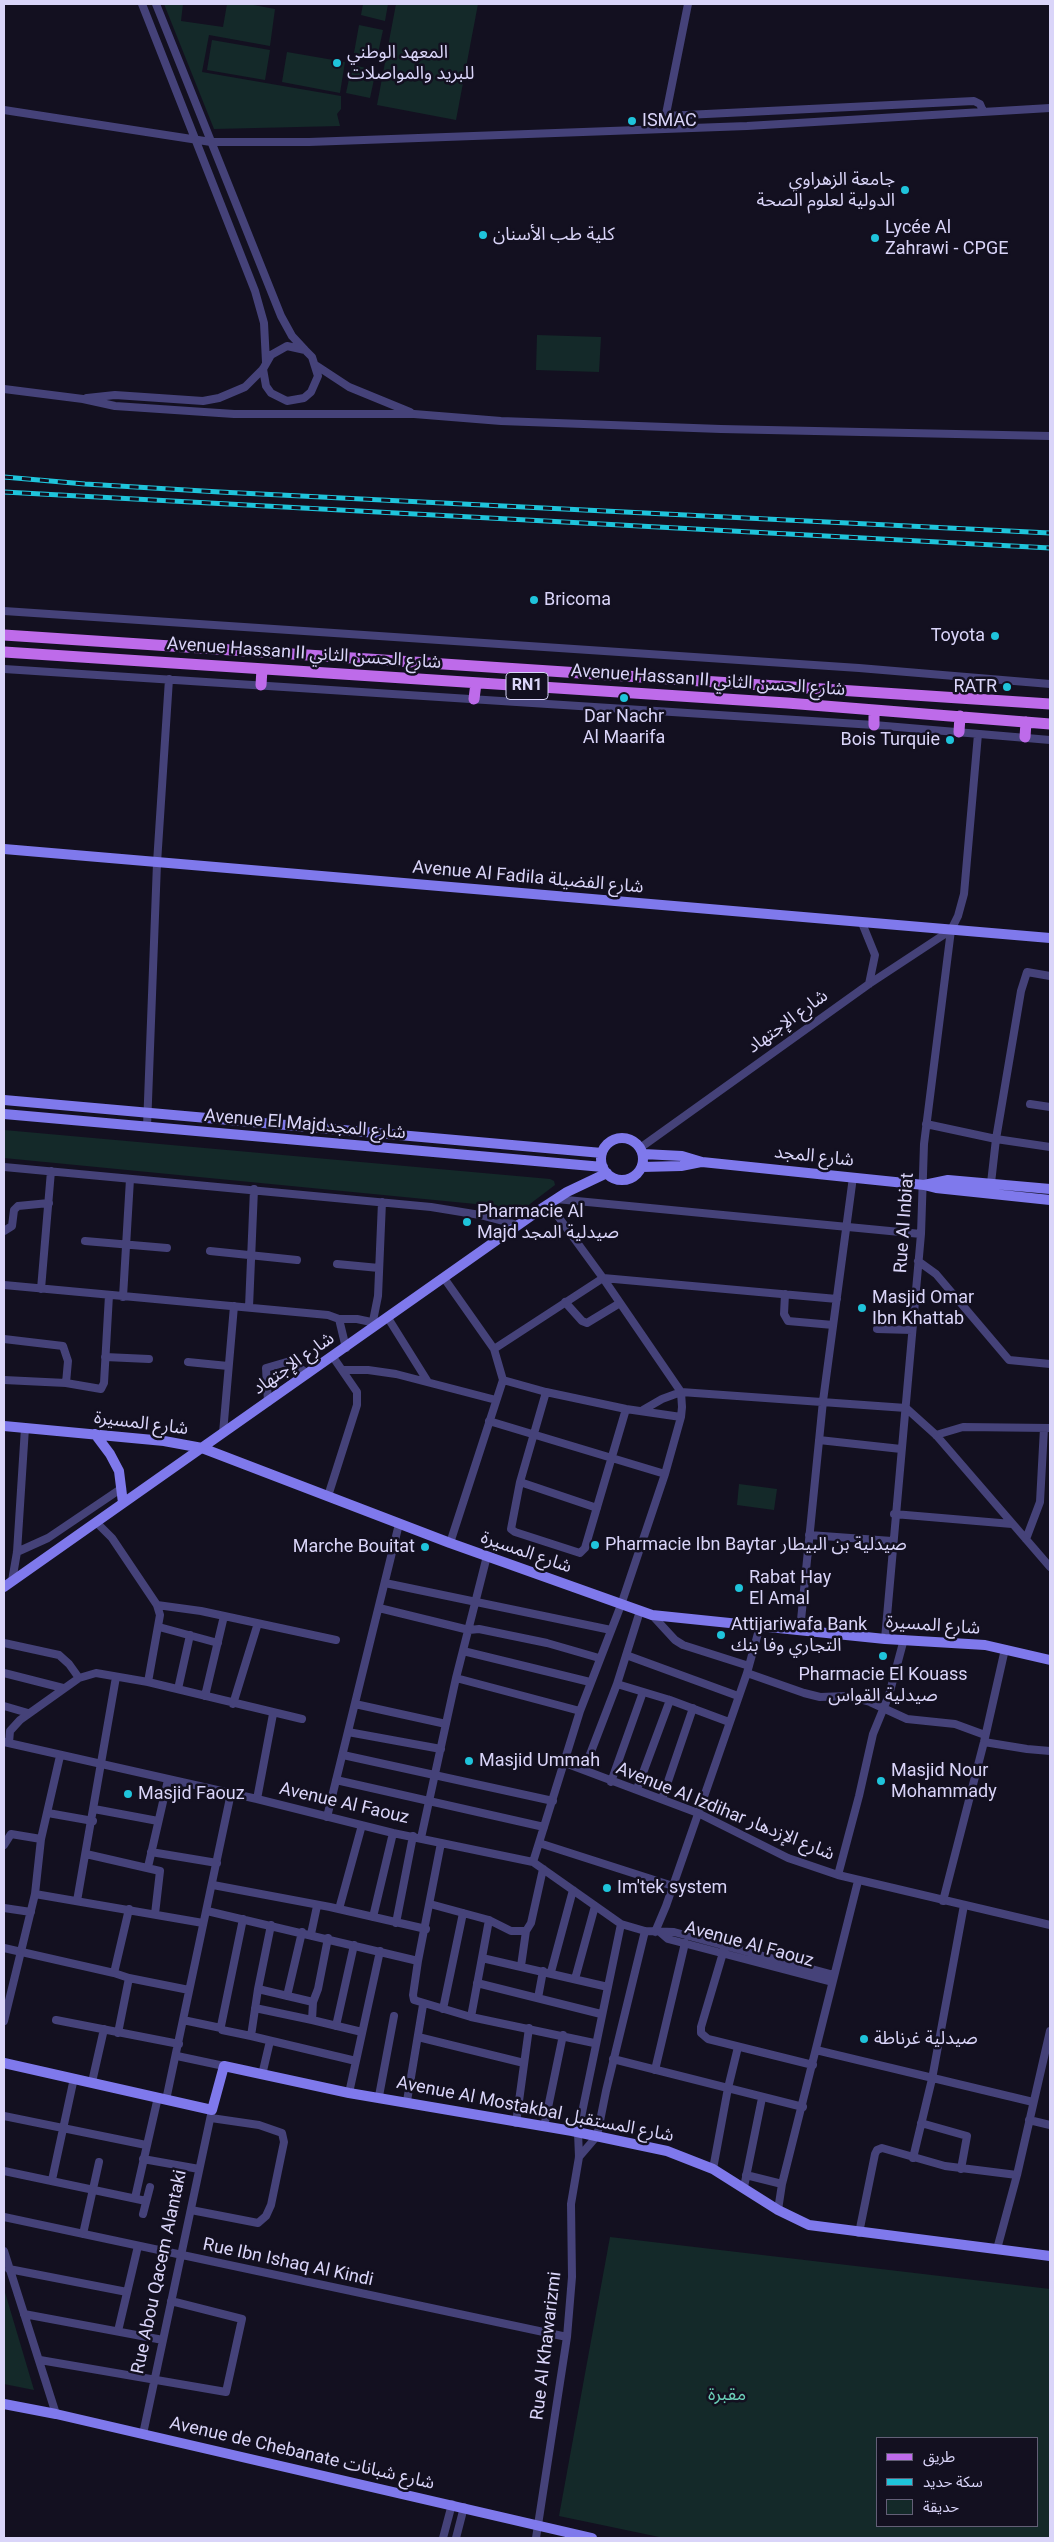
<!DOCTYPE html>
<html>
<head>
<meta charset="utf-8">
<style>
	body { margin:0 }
	#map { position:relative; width:1054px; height:2542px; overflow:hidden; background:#131020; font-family:Roboto,"Noto Sans Arabic",sans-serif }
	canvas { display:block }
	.frame { position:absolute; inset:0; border:5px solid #dad5f9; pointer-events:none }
	.legend { position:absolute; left:876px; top:2437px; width:162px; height:90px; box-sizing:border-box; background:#131020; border:1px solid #635f77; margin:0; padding:6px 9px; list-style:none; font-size:15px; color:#dad5f9 }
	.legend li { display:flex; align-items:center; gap:10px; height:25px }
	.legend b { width:25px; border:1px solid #635f77 }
</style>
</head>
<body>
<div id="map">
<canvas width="1054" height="2542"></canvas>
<div class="frame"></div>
<ul class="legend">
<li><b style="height:6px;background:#be6bea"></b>طريق</li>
<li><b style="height:6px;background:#1fc4db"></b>سكة حديد</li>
<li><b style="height:14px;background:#142929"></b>حديقة</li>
</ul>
</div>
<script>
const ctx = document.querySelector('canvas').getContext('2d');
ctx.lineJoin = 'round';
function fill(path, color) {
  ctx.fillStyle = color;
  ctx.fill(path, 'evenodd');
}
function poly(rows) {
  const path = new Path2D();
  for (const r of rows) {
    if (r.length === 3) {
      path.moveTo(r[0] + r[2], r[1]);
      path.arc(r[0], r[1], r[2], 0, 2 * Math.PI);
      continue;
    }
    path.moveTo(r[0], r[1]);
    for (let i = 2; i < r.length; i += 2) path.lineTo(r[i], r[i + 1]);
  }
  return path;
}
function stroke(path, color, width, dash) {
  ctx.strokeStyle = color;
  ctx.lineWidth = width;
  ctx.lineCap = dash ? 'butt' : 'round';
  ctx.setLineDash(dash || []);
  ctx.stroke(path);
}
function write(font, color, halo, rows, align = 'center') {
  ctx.font = font + ' Roboto,"Noto Sans Arabic",sans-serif';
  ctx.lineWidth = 5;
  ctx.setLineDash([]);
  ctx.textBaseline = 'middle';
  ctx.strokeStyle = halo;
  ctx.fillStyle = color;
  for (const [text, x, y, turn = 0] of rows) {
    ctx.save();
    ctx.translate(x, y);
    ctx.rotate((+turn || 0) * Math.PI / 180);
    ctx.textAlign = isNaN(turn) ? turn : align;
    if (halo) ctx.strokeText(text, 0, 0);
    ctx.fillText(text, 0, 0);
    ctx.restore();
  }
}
const green = poly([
	[164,4,183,4,181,21,223,27,227,4,248,4,275,9,270,46,209,35,202,72,341,96,341,109,337,114,340,126,214,129],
	[363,4,388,4,385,21,361,15],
	[396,4,478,4,456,120,377,105],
	[359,25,383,30,377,58,354,53],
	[212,40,270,50,265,80,207,70],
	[287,52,345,62,340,93,282,82],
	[352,65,376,70,370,98,346,93],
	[537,335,601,337,599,372,536,370],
	[4,1130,550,1179,554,1181,555,1185,522,1210,509,1213,486,1205,4,1158],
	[739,1484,777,1489,774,1510,737,1505],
	[610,2237,1050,2289,1050,2538,664,2538,559,2516],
	[878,2438,1038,2438,1038,2526,878,2526],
	[4,2289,34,2390,4,2384]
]);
const street = poly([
	[142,4,255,291,264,323,266,362],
	[156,4,281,316,292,336,305,350],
	[4,110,211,142,309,142,747,126,1050,108],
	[665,116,974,101,980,104,983,111],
	[665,119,688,4],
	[317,366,349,387,410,412],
	[4,389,83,399,115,406,234,414,414,414,501,421,721,429,1050,436],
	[87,398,115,395,203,401,219,398,245,387,263,369,271,355,287,346,305,350,312,357,318,376,311,392,304,398,287,401,271,393,266,386,263,369],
	[4,611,859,668,1050,684],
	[4,669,874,725,1050,740],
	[862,923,875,955,869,984],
	[1030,1104,1050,1107],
	[926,1124,996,1139,1050,1147],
	[147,1127,157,863,169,679],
	[640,1148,869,984,951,930,958,916,964,894,978,734],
	[4,1167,431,1207,480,1215,518,1225],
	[991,1183,996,1139,1021,991,1027,972,1050,976],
	[556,1199,921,1234],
	[4,1231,12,1226,14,1210,18,1206,49,1203],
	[85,1241,167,1248],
	[210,1251,297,1260],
	[918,1261,936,1274,1009,1360,1050,1364],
	[337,1264,379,1268],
	[444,1278,494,1349,503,1380,450,1543],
	[4,1285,328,1315,339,1319,346,1348],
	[41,1289,51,1171],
	[785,1294,784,1314,788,1321,833,1325],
	[123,1297,130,1179],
	[565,1302,582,1321,587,1323,620,1303],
	[249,1307,254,1189],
	[388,1318,428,1382],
	[339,1319,357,1319,376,1323],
	[373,1321,378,1296,382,1202],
	[877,1329,912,1330],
	[4,1339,63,1346,68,1361,66,1383],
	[494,1349,603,1278,837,1299],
	[105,1357,149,1359],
	[188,1362,228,1366],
	[344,1370,368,1370,396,1374,496,1400],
	[4,1380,66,1383,101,1389,104,1383,109,1295],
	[503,1380,546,1392,626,1409,681,1417],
	[546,1392,520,1482,511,1529,515,1532,580,1553,585,1548,626,1409],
	[268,1402,266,1368,290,1361,308,1374],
	[643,1410,662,1399,681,1392,906,1408,936,1435,1050,1567],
	[489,1421,665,1474],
	[223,1433,234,1306],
	[936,1435,963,1427,1050,1428],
	[819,1440,901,1449],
	[520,1482,597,1508],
	[328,1496,357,1405,357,1392,333,1357],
	[894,1514,1012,1524],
	[96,1522,112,1538,157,1605,160,1615,148,1682],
	[809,1535,892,1541],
	[1026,1539,1040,1502,1044,1428],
	[17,1552,48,1538,122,1488],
	[12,1581,17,1552,25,1428],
	[385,1583,611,1630],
	[157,1605,201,1611,336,1640],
	[379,1608,469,1630,479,1629,547,1643,599,1658],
	[640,1611,617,1684,670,1700,729,1722],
	[652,1615,675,1640,683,1645,749,1666],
	[159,1627,218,1643],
	[800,1630,823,1401,853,1177],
	[885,1639,921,1234,924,1144,951,930],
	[4,1643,59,1655,69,1664,79,1678],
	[463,1651,590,1682],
	[626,1655,738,1696],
	[4,1673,63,1688],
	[747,1673,804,1693,820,1697,848,1696,870,1702,907,1719,955,1724,985,1735],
	[456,1678,580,1711],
	[178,1689,190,1635],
	[205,1696,224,1616],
	[233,1704,258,1623],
	[355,1704,446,1724],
	[4,1706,28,1713],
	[348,1732,441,1749],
	[4,1742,257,1799,393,1833,533,1862,621,1924,645,1931,674,1932,834,1975],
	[984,1742,1027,1749,1050,1751],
	[9,1743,10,1731,20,1720,79,1678,96,1673,148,1682,302,1719],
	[343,1755,553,1801],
	[565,1763,698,1813,788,1858,838,1875,1050,1925],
	[584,1770,617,1684],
	[336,1780,544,1827],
	[611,1782,643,1692],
	[637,1789,670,1700],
	[257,1799,273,1714],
	[662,1799,693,1708],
	[94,1809,158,1821],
	[48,1813,93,1821],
	[327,1817,399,1524],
	[421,1838,456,1678,487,1556],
	[441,1843,418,1961,413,1995,414,2000,471,2017,594,2043],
	[539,1843,673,1886],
	[4,1845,11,1834,41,1839],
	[151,1852,217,1863],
	[86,1854,160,1871,155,1914],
	[533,1862,580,1711,621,1605,665,1474,681,1417,682,1407,681,1392,603,1278,549,1204],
	[148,1867,168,1780],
	[838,1875,859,1796,873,1734,889,1695,904,1639],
	[213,1885,330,1907,426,1929],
	[35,1894,203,1923],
	[77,1901,116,1677],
	[943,1901,984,1742,1005,1649],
	[430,1904,489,1920,511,1931,526,1931,531,1923,543,1869],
	[4,1908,31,1912],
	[339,1909,362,1825],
	[207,1911,418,1961],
	[373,1917,393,1833],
	[243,1919,221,2026,222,2030,251,2036],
	[396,1923,413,1836],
	[271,1925,258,1989,251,2036,356,2061],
	[655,1932,666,1906,747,1673,760,1626],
	[661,1933,668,1939,832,1982],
	[311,1934,317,1906],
	[328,1938,318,1989,313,2002,312,2020,362,2032],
	[725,1946,701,2027,701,2033,708,2039,813,2065],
	[4,1948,114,1973,129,1978,189,1990],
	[482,1958,608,1987],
	[521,1966,526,1931],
	[551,1972,573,1890],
	[114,1973,129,1909],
	[575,1979,595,1906],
	[477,1983,601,2014],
	[258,1989,313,2002],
	[287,1996,302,1932],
	[538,1998,543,1971],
	[255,2008,312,2020],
	[443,2009,463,1913],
	[471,2017,489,1920],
	[56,2020,179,2044],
	[183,2020,221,2028],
	[4,2021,35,1894,41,1839,60,1756],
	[336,2026,354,1945],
	[118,2033,129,1978],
	[418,2037,524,2063],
	[816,2050,1033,2102],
	[177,2056,224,2066],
	[613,2059,803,2107],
	[655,2070,685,1943],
	[262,2075,270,2041],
	[92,2082,104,2029],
	[349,2093,380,1951],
	[379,2096,394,2016],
	[166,2100,231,1793],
	[407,2101,423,2005],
	[4,2116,146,2145],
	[1029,2120,1050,2125],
	[516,2123,529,2028],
	[921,2123,967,2136,961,2169],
	[544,2127,563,2035],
	[579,2157,597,2136,606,2091,645,1931],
	[913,2158,932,2079,964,1905],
	[143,2159,199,2169],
	[713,2169,728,2088,738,2047],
	[4,2171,146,2201],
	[746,2175,782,2184],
	[52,2180,74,2078],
	[744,2187,762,2098],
	[135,2198,158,2097],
	[191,2210,258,2223,266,2216,271,2205,284,2142,282,2133,259,2125,211,2118],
	[778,2210,782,2184,858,1881],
	[143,2214,150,2187],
	[4,2217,567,2337],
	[859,2233,875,2154,877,2150,882,2148,945,2166,1017,2175],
	[83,2234,99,2162],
	[997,2249,1017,2175,1050,2031],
	[4,2251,56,2414],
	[9,2269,127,2292],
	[24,2314,163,2340],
	[118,2331,138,2246],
	[40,2360,226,2392,242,2319,171,2301],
	[143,2434,212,2110],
	[443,2538,452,2504],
	[456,2538,464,2507],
	[536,2538,567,2337,572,2277,571,2204,579,2157,578,2132,621,1924]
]);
const secondary = poly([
	[4,849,1050,938],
	[4,1100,602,1153],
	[4,1114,603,1167],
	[622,1159,21],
	[643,1154,682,1156,702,1162,924,1185,936,1188,1050,1200],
	[642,1167,681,1166,701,1162],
	[924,1185,948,1180,1050,1189],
	[4,1426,164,1441,202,1448,450,1543,652,1615,885,1639,985,1645,1050,1660],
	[95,1434,110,1454,119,1471,123,1503],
	[4,1587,541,1209,567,1192,607,1173],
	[4,2063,212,2110,224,2066,349,2093,572,2131,667,2151,713,2169,778,2210,809,2225,1050,2256],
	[4,2404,56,2414,592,2538]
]);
const primary = poly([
	[4,635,1050,704],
	[4,652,787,703,1050,724],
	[261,685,262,669],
	[474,699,476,683],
	[874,725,874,711],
	[959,732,960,716],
	[1025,737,1026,722]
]);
const rail = poly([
	[4,477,85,484,220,492,1050,533],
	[4,492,1050,548]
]);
const markers = [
	[337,63,5,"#1fc4db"],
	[632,121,5,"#1fc4db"],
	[905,190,5,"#1fc4db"],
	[483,235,5,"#1fc4db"],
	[875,238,5,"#1fc4db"],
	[534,600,5,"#1fc4db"],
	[995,636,5,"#1fc4db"],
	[1007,687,5,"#1fc4db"],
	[624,698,5,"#1fc4db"],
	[950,740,5,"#1fc4db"],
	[467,1222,5,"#1fc4db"],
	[862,1308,5,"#1fc4db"],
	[595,1545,5,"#1fc4db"],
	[425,1547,5,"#1fc4db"],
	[739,1588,5,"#1fc4db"],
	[721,1635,5,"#1fc4db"],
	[883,1656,5,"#1fc4db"],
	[469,1761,5,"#1fc4db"],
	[881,1781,5,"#1fc4db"],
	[128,1794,5,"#1fc4db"],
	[607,1888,5,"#1fc4db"],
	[864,2039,5,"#1fc4db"]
];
const shields = [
	[527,686,42]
];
const shieldNames = [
	["RN1",527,686]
];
const poiNames = [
	["المعهد الوطني",347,53],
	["للبريد والمواصلات",347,74],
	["ISMAC",642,121],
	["جامعة الزهراوي",895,180,"right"],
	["الدولية لعلوم الصحة",895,201,"right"],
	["Lycée Al",885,228],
	["Zahrawi - CPGE",885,249],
	["كلية طب الأسنان",493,235],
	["Bricoma",544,600],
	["Toyota",985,636,"right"],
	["RATR",997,687,"right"],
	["Dar Nachr",624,717,"center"],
	["Al Maarifa",624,738,"center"],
	["Bois Turquie",940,740,"right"],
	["Pharmacie Al",477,1212],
	["Majd صيدلية المجد",477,1233],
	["Masjid Omar",872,1298],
	["Ibn Khattab",872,1319],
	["Pharmacie Ibn Baytar صيدلية بن البيطار",605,1545],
	["Marche Bouitat",415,1547,"right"],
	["Rabat Hay",749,1578],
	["El Amal",749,1599],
	["Attijariwafa Bank",731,1625],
	["التجاري وفا بنك",731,1646],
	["Pharmacie El Kouass",883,1675,"center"],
	["صيدلية القواس",883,1696,"center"],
	["Masjid Ummah",479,1761],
	["Masjid Nour",891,1771],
	["Mohammady",891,1792],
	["Masjid Faouz",138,1794],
	["Im'tek system",617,1888],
	["صيدلية غرناطة",874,2039]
];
const streetNames = [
	["Avenue Hassan II شارع الحسن الثاني",304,654,4],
	["Avenue Hassan II شارع الحسن الثاني",708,681,4],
	["Avenue Al Fadila شارع الفضيلة",528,878,5],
	["شارع الإجتهاد",788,1022,-36],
	["Avenue El Majdشارع المجد",305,1125,5],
	["شارع المجد",814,1157,6],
	["Rue Al Inbiat",905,1223,-86],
	["شارع الإجتهاد",294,1364,-35],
	["شارع المسيرة",141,1424,7],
	["شارع المسيرة",526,1553,19],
	["شارع المسيرة",933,1626,4],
	["Avenue Al Faouz",344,1804,13],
	["Avenue Al Izdihar شارع الإزدهار",725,1812,22],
	["Avenue Al Faouz",749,1945,15],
	["Avenue Al Mostakbal شارع المستقبل",535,2110,11],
	["Rue Ibn Ishaq Al Kindi",288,2263,12],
	["Rue Abou Qacem Alantaki",160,2272,-78],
	["Rue Al Khawarizmi",547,2346,-83],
	["Avenue de Chebanate شارع شبانات",302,2454,13]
];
const parkNames = [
	["مقبرة",727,2395]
];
fill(green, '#142929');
stroke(street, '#454279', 8);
stroke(secondary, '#7f79ec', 10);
stroke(primary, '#be6bea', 11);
stroke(rail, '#1fc4db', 5);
stroke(rail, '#131020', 3, [9]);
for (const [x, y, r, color] of markers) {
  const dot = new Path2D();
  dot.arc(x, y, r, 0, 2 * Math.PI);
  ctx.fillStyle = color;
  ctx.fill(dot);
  stroke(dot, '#131020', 2);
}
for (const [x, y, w] of shields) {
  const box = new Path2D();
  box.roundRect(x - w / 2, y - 13.5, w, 27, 4);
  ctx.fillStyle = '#131020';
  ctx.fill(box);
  stroke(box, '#dad5f9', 1);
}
write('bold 16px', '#dad5f9', null, shieldNames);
write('18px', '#dad5f9', '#131020', poiNames, 'left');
write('18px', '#dad5f9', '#131020', streetNames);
write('18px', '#6bcfb8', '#131020', parkNames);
</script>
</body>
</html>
